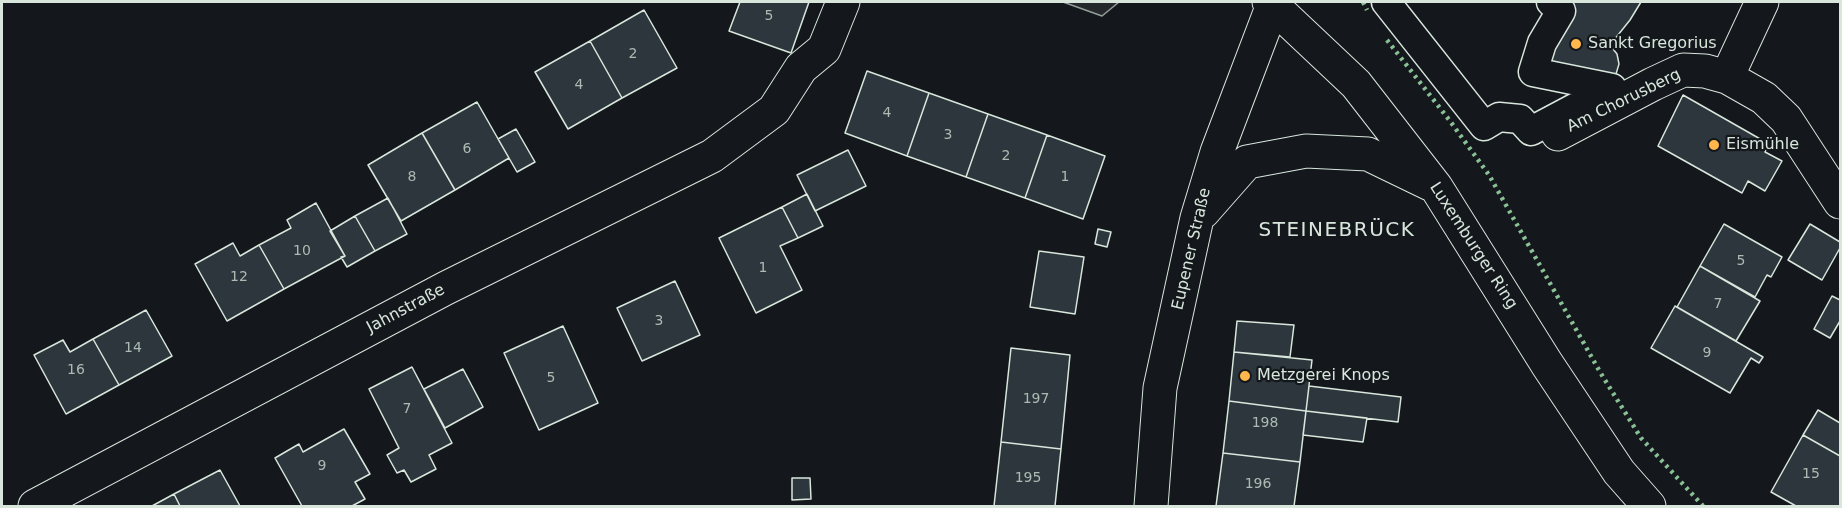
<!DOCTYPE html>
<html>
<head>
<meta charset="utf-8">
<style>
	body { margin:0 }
	#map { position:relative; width:1842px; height:508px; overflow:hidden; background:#14181c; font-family:"DejaVu Sans",sans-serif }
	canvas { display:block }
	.frame { position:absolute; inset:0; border:3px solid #d8e6dc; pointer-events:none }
</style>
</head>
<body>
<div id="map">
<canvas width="1842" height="508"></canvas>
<div class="frame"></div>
</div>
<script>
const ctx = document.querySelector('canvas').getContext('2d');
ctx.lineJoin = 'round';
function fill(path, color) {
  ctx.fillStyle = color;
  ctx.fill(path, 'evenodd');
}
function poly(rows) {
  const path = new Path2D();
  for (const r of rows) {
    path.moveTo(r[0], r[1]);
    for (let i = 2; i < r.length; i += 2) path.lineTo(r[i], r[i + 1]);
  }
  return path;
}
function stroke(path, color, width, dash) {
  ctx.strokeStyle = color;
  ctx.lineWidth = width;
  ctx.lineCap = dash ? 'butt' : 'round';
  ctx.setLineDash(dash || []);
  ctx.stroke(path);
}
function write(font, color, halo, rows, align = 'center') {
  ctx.font = font + ' "DejaVu Sans",sans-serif';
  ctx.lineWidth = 4.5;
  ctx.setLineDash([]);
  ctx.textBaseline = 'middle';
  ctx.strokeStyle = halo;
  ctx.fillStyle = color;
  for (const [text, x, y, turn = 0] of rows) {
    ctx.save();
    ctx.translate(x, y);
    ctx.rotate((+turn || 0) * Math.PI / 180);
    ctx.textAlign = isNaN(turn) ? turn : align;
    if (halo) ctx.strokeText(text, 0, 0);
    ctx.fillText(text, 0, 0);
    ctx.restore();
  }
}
const parking = poly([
	[1063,2,1119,2,1102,16,1063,2]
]);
const building = poly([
	[740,2,809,2,791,53,729,31,740,2],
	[1551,2,1641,2,1630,20,1610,45,1617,54,1619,64,1616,74,1610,81,1533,72,1551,2],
	[644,10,677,68,622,98,590,41,644,10],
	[590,41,622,98,568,129,535,72,590,41],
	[867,71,929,93,907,156,845,133,867,71],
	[929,93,988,114,966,177,907,156,929,93],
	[1683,95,1769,144,1765,152,1782,161,1765,191,1748,181,1742,193,1658,146,1683,95],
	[477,102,509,158,455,190,422,133,477,102],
	[988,114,1047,135,1025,198,966,177,988,114],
	[516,129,535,162,517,172,498,139,516,129],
	[422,133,455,190,401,221,368,165,422,133],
	[1047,135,1105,156,1083,219,1025,198,1047,135],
	[848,150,866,186,815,211,797,175,848,150],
	[807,194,823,226,798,238,782,207,807,194],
	[388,198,407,234,375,251,355,216,388,198],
	[316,203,345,256,284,289,259,245,291,228,287,220,316,203],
	[782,207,798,238,780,246,802,290,756,313,719,238,782,207],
	[355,216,375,251,347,267,341,257,345,256,330,231,355,216],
	[1724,224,1782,257,1771,277,1767,275,1755,297,1700,266,1724,224],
	[1810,224,1840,242,1840,248,1822,280,1788,260,1810,224],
	[1098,229,1111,232,1107,247,1095,244,1098,229],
	[233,243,240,256,259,245,284,289,227,321,195,264,233,243],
	[1039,251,1084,257,1075,314,1030,307,1039,251],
	[1700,266,1760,301,1736,341,1677,307,1700,266],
	[675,281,700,335,642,361,617,308,675,281],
	[1832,296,1840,300,1840,321,1830,338,1814,329,1832,296],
	[1675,306,1763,357,1759,363,1751,358,1730,393,1651,348,1675,306],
	[146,310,172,356,119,385,93,339,146,310],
	[1237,321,1294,325,1290,357,1234,352,1237,321],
	[563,326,598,403,539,430,504,353,563,326],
	[93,339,119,385,66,414,34,355,63,340,70,352,93,339],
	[1011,348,1070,355,1061,449,1001,442,1011,348],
	[1234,352,1312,360,1306,411,1229,401,1234,352],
	[412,367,452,443,429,455,436,469,411,482,404,470,397,473,387,455,399,448,369,389,412,367],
	[463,369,483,407,445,428,424,389,463,369],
	[1309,386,1401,397,1398,422,1306,411,1309,386],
	[1229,401,1306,411,1300,462,1223,453,1229,401],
	[1818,410,1840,423,1840,456,1803,435,1818,410],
	[1306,411,1367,418,1363,442,1303,435,1306,411],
	[344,429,370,474,355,482,365,499,352,506,302,506,275,458,299,444,303,452,344,429],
	[1803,435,1840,456,1840,506,1796,506,1771,492,1803,435],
	[1001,442,1061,449,1055,506,994,506,1001,442],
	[1223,453,1300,462,1294,506,1216,506,1223,453],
	[220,470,240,506,180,506,174,494,220,470],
	[792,478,810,478,811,499,792,500,792,478],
	[174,494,180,506,152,506,174,494]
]);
const pedestrian = poly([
	[1386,2,1484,126,1499,117,1520,119,1531,131,1612,88,1533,72,1542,43,1561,11,1551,2]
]);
const minor = poly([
	[1727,77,1762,2],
	[1558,134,1653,84,1683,70,1705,71,1727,77,1764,98,1786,119,1840,202],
	[35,506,446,288,712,156,774,110,801,68,824,49,843,2]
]);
const primary = poly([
	[1269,2,1356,84,1436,187,1547,364,1619,472,1649,506],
	[1203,212,1247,162,1306,151,1368,154,1430,184],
	[1151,506,1160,388,1197,218,1217,152,1274,2]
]);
const hedge = poly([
	[1363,2,1367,10],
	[1387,40,1450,121,1489,175,1600,372,1641,438,1703,506]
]);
const markers = [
	[1576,44,6,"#ffb74d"],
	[1714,145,6,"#ffb74d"],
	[1245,376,6,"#ffb74d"]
];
const numberNames = [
	["5",769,16],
	["2",633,54],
	["4",579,85],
	["4",887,113],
	["3",948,135],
	["6",467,149],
	["2",1006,156],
	["8",412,177],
	["1",1065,177],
	["10",302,251],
	["5",1741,261],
	["1",763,268],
	["12",239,277],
	["7",1718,304],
	["3",659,321],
	["14",133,348],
	["9",1707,353],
	["16",76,370],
	["5",551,378],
	["197",1036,399],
	["7",407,409],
	["198",1265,423],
	["9",322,466],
	["15",1811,474],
	["195",1028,478],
	["196",1258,484]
];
const poiNames = [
	["Sankt Gregorius",1588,44],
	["Eismühle",1726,145],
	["Metzgerei Knops",1257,376]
];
const streetNames = [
	["Am Chorusberg",1624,101,-26],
	["Luxemburger Ring",1473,246,57],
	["Eupener Straße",1192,249,-77],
	["Jahnstraße",406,309,-28]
];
const quarterNames = [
	["STEINEBRÜCK",1337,231]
];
fill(parking, '#24282b');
stroke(parking, '#939e99', 1.5);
fill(building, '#2c363c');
stroke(building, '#d8e6dc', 1.5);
stroke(pedestrian, '#d8e6dc', 31);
stroke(minor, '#d8e6dc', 35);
stroke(primary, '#d8e6dc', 35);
stroke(pedestrian, '#14181c', 28);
stroke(minor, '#14181c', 33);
stroke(primary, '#14181c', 33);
stroke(hedge, '#8ac095', 4.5, [3, 4.5]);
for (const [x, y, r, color] of markers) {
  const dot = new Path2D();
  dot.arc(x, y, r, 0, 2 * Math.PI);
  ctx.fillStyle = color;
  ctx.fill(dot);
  stroke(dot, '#14181c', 2);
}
write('14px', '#adbab4', null, numberNames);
write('16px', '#d8e6dc', '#14181c', poiNames, 'left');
write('16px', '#d8e6dc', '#14181c', streetNames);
ctx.letterSpacing = '1.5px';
write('20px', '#d8e6dc', '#14181c', quarterNames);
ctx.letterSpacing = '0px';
</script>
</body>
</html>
